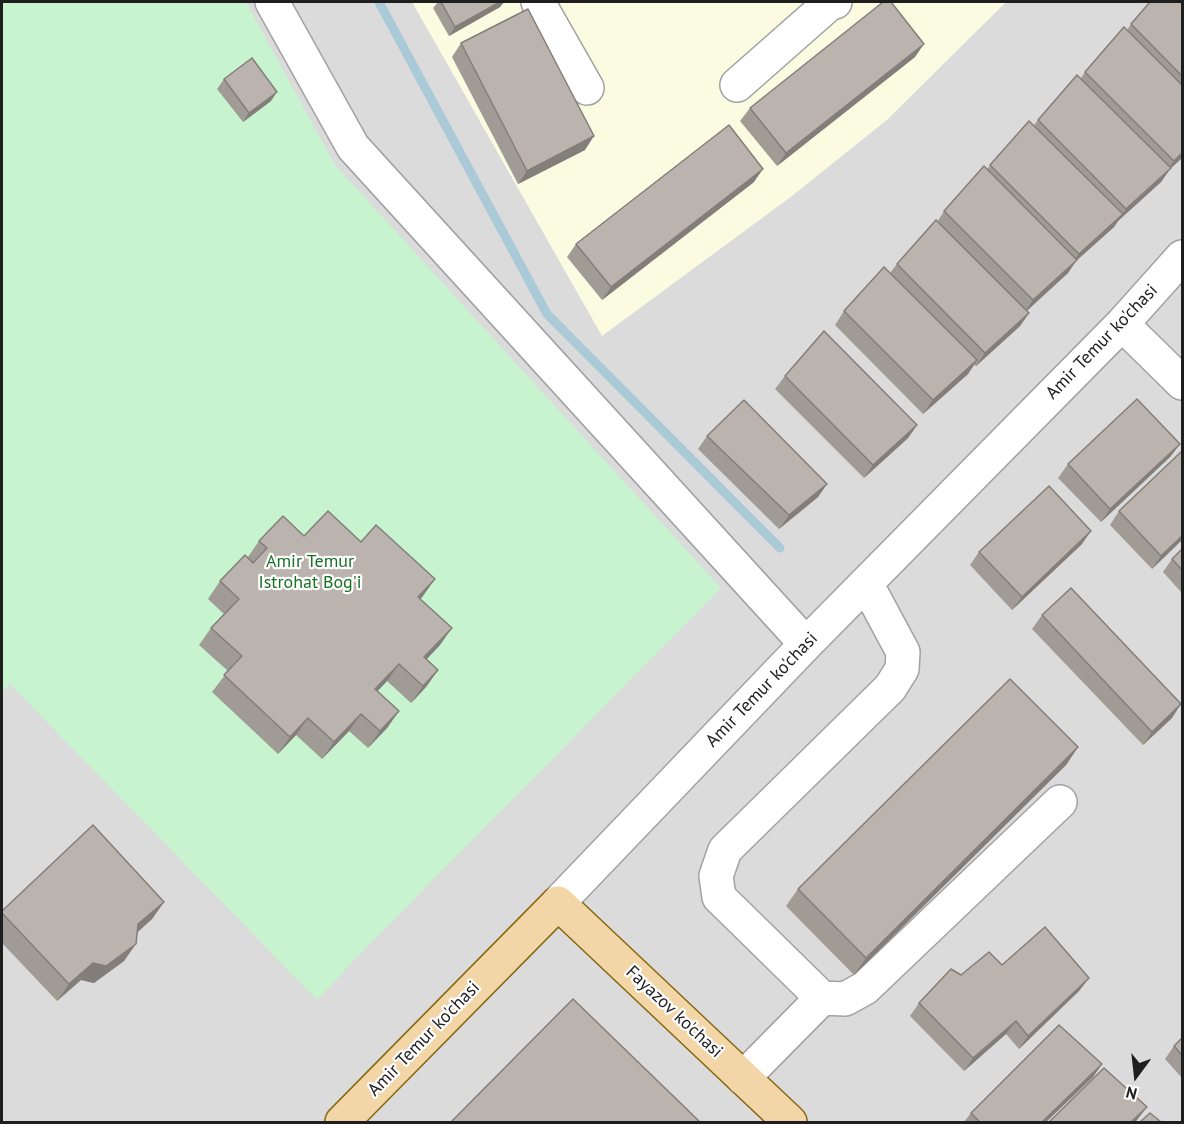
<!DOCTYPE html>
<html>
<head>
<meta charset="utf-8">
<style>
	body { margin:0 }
	#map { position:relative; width:1184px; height:1124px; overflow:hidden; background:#eeece5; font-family:"PT Sans",sans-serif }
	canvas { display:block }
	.frame { position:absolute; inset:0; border:3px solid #1e1e1e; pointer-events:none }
	.north { position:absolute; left:1106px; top:1046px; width:60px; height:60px; -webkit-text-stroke:4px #fff; paint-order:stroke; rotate:195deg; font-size:16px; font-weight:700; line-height:24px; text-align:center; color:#1e1e1e }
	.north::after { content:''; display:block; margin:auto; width:21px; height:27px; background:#1e1e1e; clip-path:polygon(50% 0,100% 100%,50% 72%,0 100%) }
</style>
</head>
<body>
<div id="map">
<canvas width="1184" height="1124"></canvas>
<div class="frame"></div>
<div class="north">N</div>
</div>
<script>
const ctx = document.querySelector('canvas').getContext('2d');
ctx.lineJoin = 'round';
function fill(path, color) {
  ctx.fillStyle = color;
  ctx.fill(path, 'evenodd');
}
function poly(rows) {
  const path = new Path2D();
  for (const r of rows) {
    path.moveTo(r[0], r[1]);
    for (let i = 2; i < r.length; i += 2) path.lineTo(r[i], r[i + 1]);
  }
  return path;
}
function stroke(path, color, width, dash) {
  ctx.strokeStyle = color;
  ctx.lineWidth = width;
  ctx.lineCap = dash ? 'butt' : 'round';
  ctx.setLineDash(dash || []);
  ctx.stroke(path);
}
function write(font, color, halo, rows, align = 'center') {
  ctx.font = font + ' "PT Sans",sans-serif';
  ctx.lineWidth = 4.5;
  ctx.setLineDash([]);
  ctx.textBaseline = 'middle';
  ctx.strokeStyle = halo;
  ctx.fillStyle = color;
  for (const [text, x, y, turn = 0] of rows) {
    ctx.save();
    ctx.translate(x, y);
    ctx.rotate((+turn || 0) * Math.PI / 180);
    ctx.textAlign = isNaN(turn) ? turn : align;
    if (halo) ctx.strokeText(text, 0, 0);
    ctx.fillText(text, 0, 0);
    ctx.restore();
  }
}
const residential = poly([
	[2,2,1182,2,1182,1122,2,1122]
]);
const education = poly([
	[412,2,1006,2,888,119,792,196,602,336]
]);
const park = poly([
	[2,2,246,2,335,165,721,588,359,955,317,1000,10,684,2,692]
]);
const stream = poly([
	[379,2,547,314,780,548]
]);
const minor = poly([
	[272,2,353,147,806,644],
	[538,2,587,88],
	[737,85,830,3,835,2],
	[1122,324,1182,383],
	[866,583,903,652,902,669,890,688,725,850,716,876,719,897,822,998,845,999,865,988,1060,802],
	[558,903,806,644,1122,324,1182,257],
	[743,1078,822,998]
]);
const major = poly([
	[342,1122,558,903,790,1122]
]);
const wall = poly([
	[438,2,504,2,500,7,449,36,433,8],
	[1182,2,1182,158,1170,169,1161,182,1118,221,1114,227,1076,261,1068,273,1027,311,1029,313,1020,326,976,366,974,365,968,374,923,414,835,325,844,311,890,273,897,264,938,221,944,211,987,170,990,165,1034,125,1038,120,1081,78,1085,72,1127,30,1131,24],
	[461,43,585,150,518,184,452,57],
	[915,57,777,166,740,121,750,108],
	[224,79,271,101,243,122,217,89],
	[754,182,602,300,567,257,576,244],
	[785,376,917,425,908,438,864,478,775,389],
	[707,436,827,484,818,497,779,529,698,449],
	[1180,444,1170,457,1101,522,1058,478,1068,464],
	[1119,511,1182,540,1152,569,1110,525],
	[304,536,361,542,423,596,420,599,440,645,426,659,438,670,426,687,411,703,387,681,377,691,399,711,387,728,368,748,349,731,322,759,296,735,278,754,212,692,228,671,199,645,211,628,224,614,208,599,220,581,248,557,259,541],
	[1082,544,1012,610,970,565,979,552],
	[1182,549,1182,593,1163,572,1172,559],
	[1042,615,1172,718,1143,745,1032,629],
	[1078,747,1066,765,854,975,786,906,798,889],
	[164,902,152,919,138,932,124,961,94,983,81,980,57,1001,2,943,2,911],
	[1002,965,1089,978,1079,991,1019,1049,1006,1034,964,1071,910,1016,919,1003,961,975],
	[1182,1038,1182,1078,1165,1059,1174,1046],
	[1102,1064,1093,1077,1046,1122,964,1122,971,1113]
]);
const shadedWall = poly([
	[500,2,504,2,500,7,449,36,455,27],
	[924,44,915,57,777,166,786,153],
	[277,92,271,101,243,122,249,113],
	[594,136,585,150,518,184,527,171],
	[1182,153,1182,158,1170,169,1161,182,1118,221,1114,227,1076,261,1068,273,1023,314,1033,300,1070,266,1079,254,1122,215,1126,209,1165,173,1174,161],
	[763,169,754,182,602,300,611,287],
	[1029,313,1020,326,976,366,985,353],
	[977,360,968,374,923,414,933,400],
	[917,425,908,438,864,478,873,465],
	[1180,444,1170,457,1101,522,1110,509],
	[827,484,818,497,779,529,789,515],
	[1091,531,1082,544,1012,610,1022,597],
	[1182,536,1182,540,1152,569,1161,556],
	[435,579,423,596,406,614,418,597],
	[452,628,440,645,412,675,424,657],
	[399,664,387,681,363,707,375,689],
	[438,670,426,687,411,703,423,686],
	[1181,704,1172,718,1143,745,1152,732],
	[399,711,387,728,368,748,380,731],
	[361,714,349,731,322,759,334,742],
	[308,718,296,735,278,754,290,737],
	[1078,747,1066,765,854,975,866,958],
	[164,902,152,919,126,942,138,924],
	[136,944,124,961,94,983,81,980,57,1001,69,984,93,963],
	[1089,978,1079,991,1019,1049,1028,1036],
	[1016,1021,1006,1034,964,1071,973,1058],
	[1102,1064,1093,1077,1046,1122,1042,1122],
	[1147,1107,1137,1120,1135,1122,1131,1122]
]);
const building = poly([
	[441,2,500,2,455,27,441,2],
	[883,2,891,2,924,44,786,153,750,108,883,2],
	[1150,2,1182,2,1182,76,1131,24,1150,2],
	[528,9,594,136,527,171,461,43,528,9],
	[1124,27,1182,85,1182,153,1174,161,1085,72,1124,27],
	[252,58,277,92,249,113,224,79,252,58],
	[1077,75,1171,168,1126,209,1038,120,1077,75],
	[1029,121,1123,214,1079,254,990,165,1029,121],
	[729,125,763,169,611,287,576,244,729,125],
	[984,166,1077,260,1033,300,944,211,984,166],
	[936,220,1029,313,985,353,897,264,936,220],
	[884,267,977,360,933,400,844,311,884,267],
	[824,331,917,425,873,465,785,376,824,331],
	[1137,399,1180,444,1110,509,1068,464,1137,399],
	[744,400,827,484,789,515,707,436,744,400],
	[1182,451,1182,536,1161,556,1119,511,1182,451],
	[1049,486,1091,531,1022,597,979,552,1049,486],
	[328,511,361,542,376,525,435,579,418,597,452,628,424,657,438,670,423,686,399,664,375,689,399,711,380,731,361,714,334,742,308,718,290,737,224,675,242,656,211,628,239,599,220,581,245,555,253,563,267,548,259,541,283,516,304,536,328,511],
	[1182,549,1182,570,1172,559,1182,549],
	[1071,588,1181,704,1152,732,1042,615,1071,588],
	[1010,679,1078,747,866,958,798,889,1010,679],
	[93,825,164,902,138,924,136,944,106,966,93,963,69,984,2,913,2,911,93,825],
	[1045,927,1089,978,1028,1036,1016,1021,973,1058,919,1003,951,969,961,975,989,952,1002,965,1045,927],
	[573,999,700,1122,451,1122,573,999],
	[1059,1025,1102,1064,1042,1122,980,1122,971,1113,1059,1025],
	[1182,1038,1182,1055,1174,1046,1182,1038],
	[1104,1068,1147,1107,1131,1122,1049,1122,1104,1068],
	[1150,1113,1161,1122,1140,1122,1150,1113]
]);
const streetNames = [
	["Amir Temur ko'chasi",1102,342,-46],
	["Amir Temur ko'chasi",762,690,-46],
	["Fayazov ko'chasi",674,1012,43],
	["Amir Temur ko'chasi",424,1039,-46]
];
const parkNames = [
	["Amir Temur",310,562],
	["Istrohat Bog'i",310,583]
];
fill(residential, '#dcdbdb');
fill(education, '#fafbe1');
fill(park, '#c7f3ce');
stroke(stream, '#aacad7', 9);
stroke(minor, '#a2a2a2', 36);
stroke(major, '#886910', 36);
stroke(minor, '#fff', 33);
stroke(major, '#f2d6a7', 33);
fill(wall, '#a19b96');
fill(shadedWall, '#837e7a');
fill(building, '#bbb4ae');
stroke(building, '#837e7a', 1.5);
write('18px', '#1e1e1e', '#fff', streetNames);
write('18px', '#177125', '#fff', parkNames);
</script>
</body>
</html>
